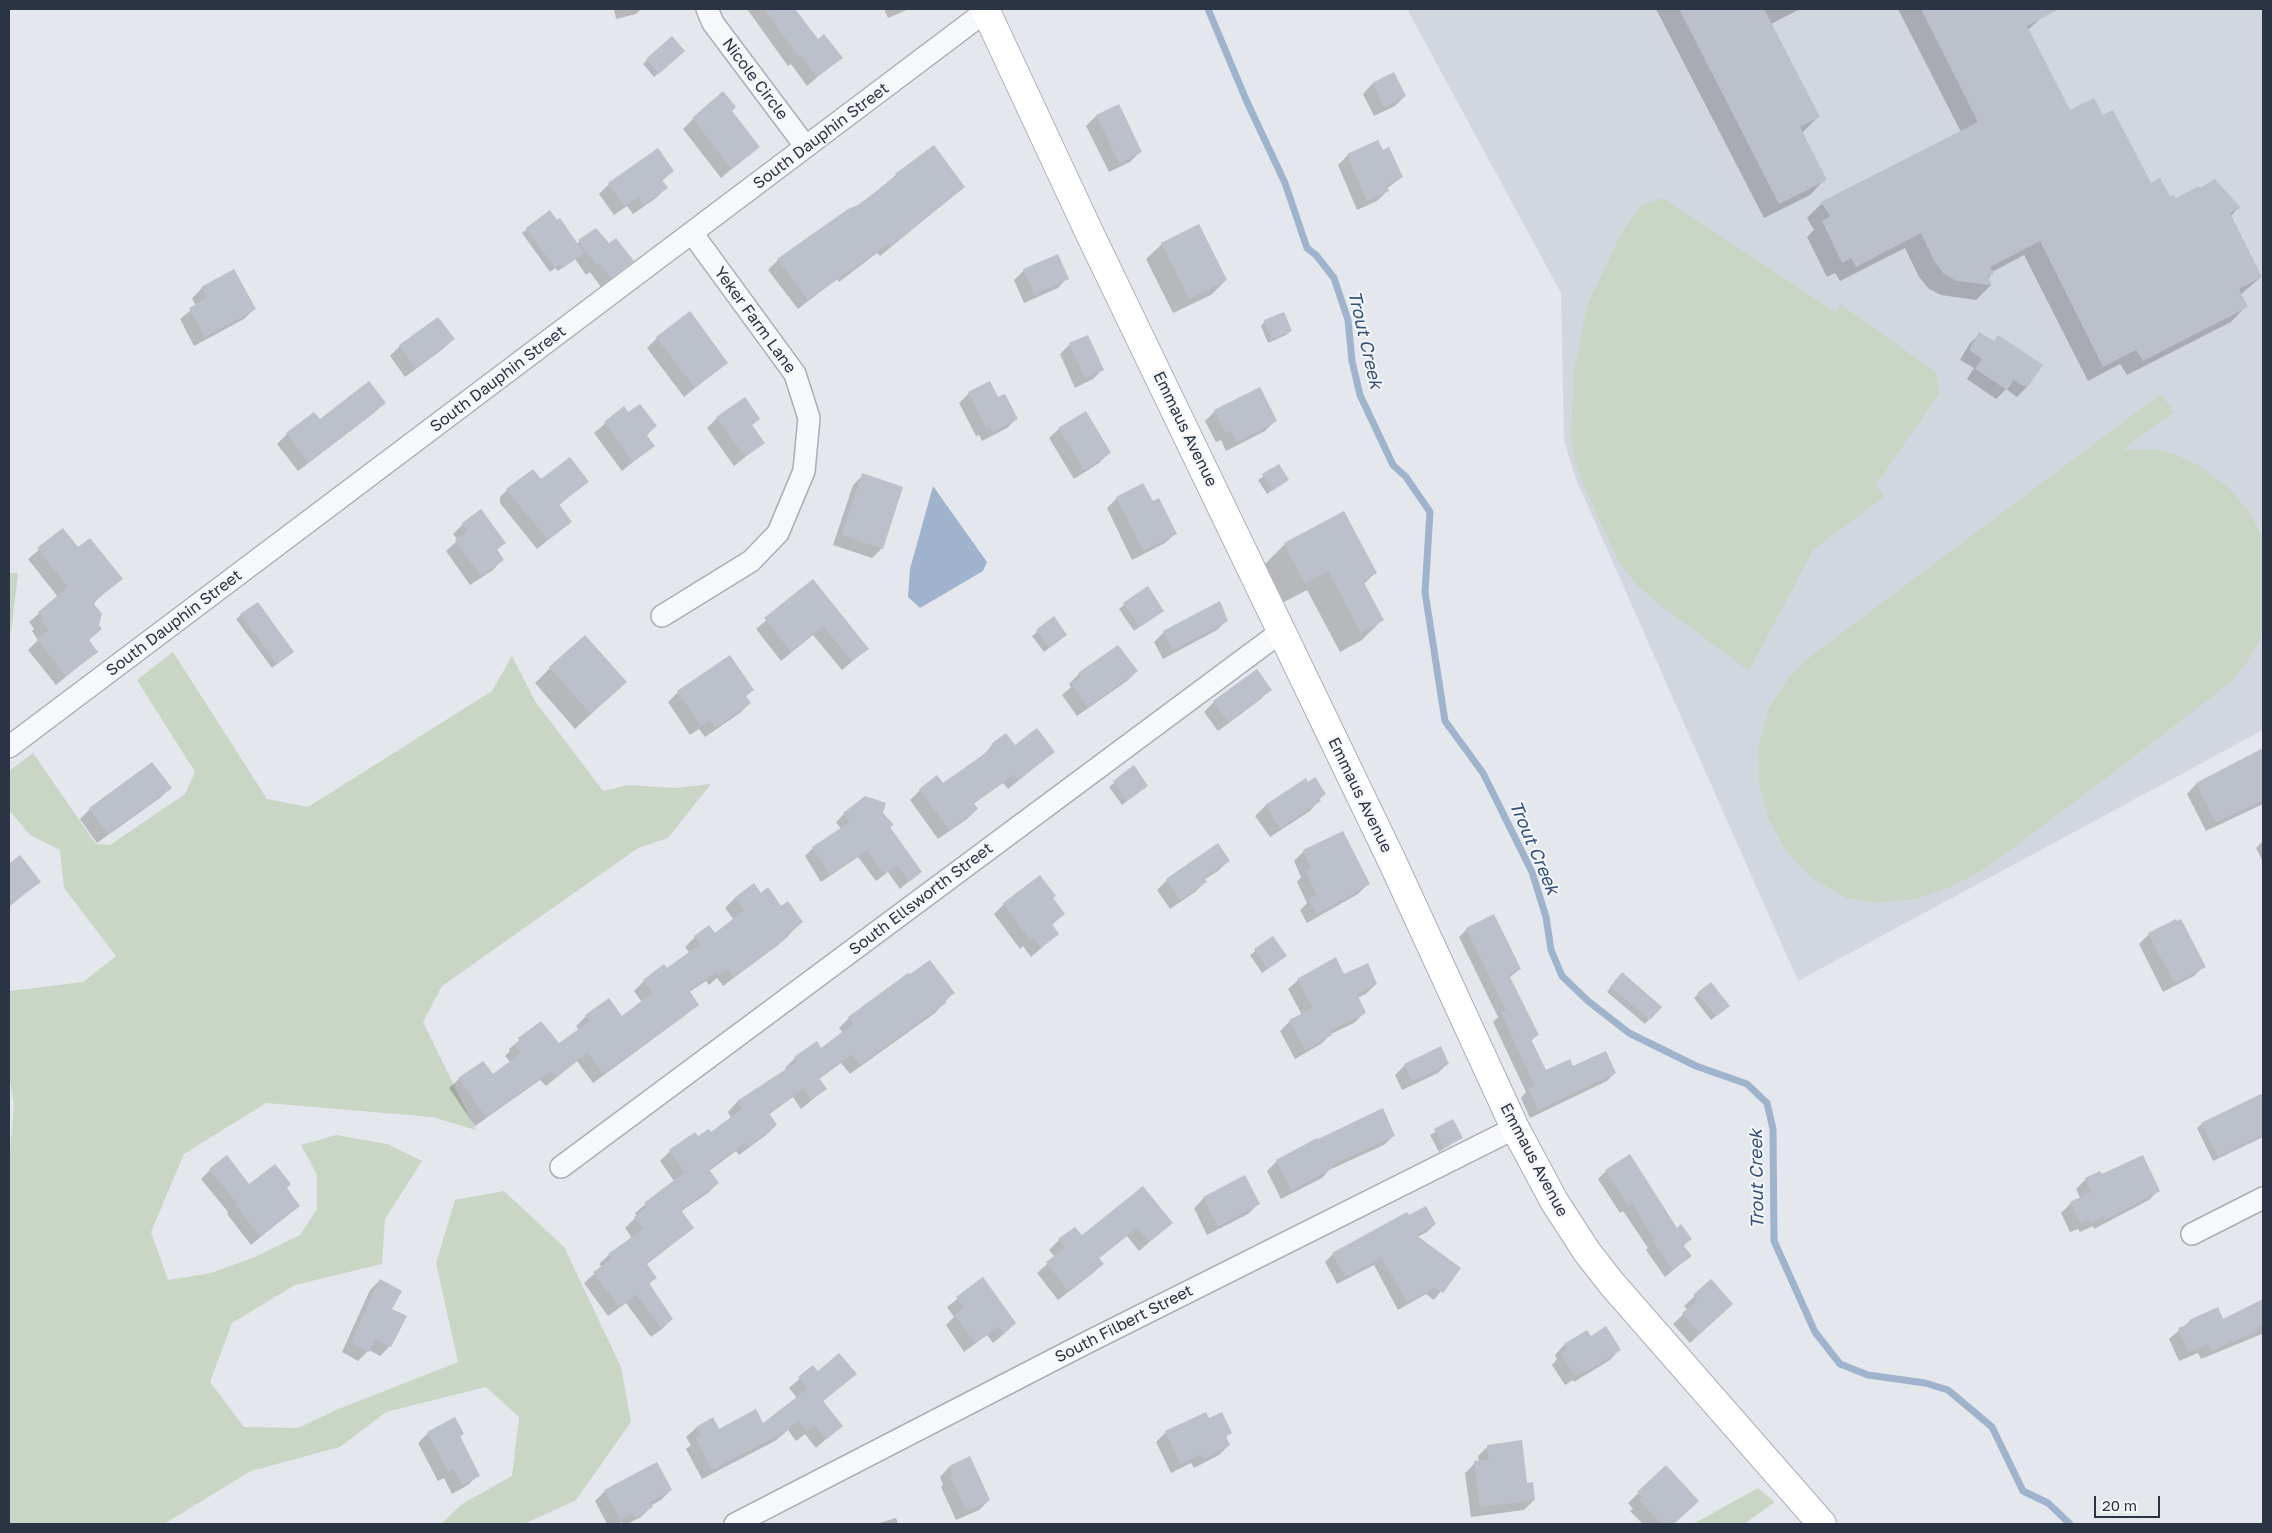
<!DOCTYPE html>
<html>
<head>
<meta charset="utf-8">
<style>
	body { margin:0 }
	#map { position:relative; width:2272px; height:1533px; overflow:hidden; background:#e4e7ec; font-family:"Golos Text",sans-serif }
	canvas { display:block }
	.frame { position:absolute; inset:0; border:10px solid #2b3445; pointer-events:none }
	.scale { position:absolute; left:2094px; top:1496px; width:66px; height:22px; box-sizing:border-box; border:2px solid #2b3445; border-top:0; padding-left:6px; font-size:15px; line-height:18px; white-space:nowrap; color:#2b3445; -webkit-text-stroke:4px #f4f6f9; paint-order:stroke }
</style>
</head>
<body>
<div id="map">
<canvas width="2272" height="1533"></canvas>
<div class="frame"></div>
<div class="scale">20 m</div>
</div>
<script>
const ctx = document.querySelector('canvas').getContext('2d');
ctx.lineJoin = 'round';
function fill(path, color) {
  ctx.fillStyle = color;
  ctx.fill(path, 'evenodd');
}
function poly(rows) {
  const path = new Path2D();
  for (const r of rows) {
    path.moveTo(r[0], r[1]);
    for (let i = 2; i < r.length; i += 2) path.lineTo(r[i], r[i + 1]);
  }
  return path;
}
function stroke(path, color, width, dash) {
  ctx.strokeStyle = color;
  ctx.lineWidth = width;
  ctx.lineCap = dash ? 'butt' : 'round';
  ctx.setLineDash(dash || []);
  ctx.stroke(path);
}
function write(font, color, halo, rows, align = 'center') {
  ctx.font = font + ' "Golos Text",sans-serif';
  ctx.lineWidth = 4;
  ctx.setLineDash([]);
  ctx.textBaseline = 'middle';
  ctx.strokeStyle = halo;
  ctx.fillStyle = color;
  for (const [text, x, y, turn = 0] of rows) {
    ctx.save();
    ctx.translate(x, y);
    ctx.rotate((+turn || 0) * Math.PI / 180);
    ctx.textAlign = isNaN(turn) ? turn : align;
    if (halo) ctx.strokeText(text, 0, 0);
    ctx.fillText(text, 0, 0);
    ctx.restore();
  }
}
const built = poly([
	[1407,9,2263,9,2263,730,1798,981,1576,479,1564,440,1561,293]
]);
const green = poly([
	[1663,198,1835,312,1840,304,1936,372,1940,392,1876,485,1884,497,1813,550,1749,671,1657,603,1636,584,1619,562,1582,481,1574,457,1571,434,1574,370,1587,306,1620,236,1641,205],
	[2161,394,2174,412,2122,450,2155,449,2174,454,2199,465,2229,488,2248,510,2263,539,2263,628,2259,641,2246,664,2231,682,2208,700,2028,837,1981,871,1952,886,1917,899,1876,903,1846,898,1812,878,1786,851,1769,820,1759,785,1758,747,1769,708,1790,675,1815,653],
	[9,573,18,573,11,633,9,634],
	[173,652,267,799,308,807,492,691,512,656,535,701,603,791,628,785,675,788,711,784,668,838,638,848,442,986,423,1022,476,1130,432,1117,266,1103,184,1154,151,1232,168,1280,211,1273,255,1257,300,1235,317,1209,317,1175,301,1145,336,1135,387,1144,422,1161,385,1219,382,1264,295,1285,232,1323,210,1382,244,1427,298,1428,336,1410,458,1362,436,1263,455,1200,504,1191,564,1247,621,1367,631,1422,576,1500,524,1524,441,1524,462,1504,512,1476,519,1417,486,1387,386,1412,340,1447,251,1471,164,1524,9,1524,9,1163,14,1105,9,1075,9,991,83,982,116,956,64,888,60,850,30,835,9,810,9,771,33,753,96,844,110,845,185,794,195,772,137,680],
	[1758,1488,1775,1502,1744,1524,1693,1524]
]);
const water = poly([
	[933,486,987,562,983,571,920,608,908,597,910,569]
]);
const shadow = poly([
	[614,9,641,9,636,14,616,19],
	[747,9,794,9,818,40,841,57,807,86,791,64,788,66],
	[884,9,909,9,888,18],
	[1656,9,1800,9,1771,24,1818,117,1802,133,1825,179,1810,195,1764,218],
	[1898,9,2036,9,2041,18,2028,30,2069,112,2102,117,2150,184,2169,198,2239,207,2230,217,2261,277,2240,295,2246,306,2231,322,2127,375,2120,364,2088,381,2024,255,1992,272,1992,274,1988,279,1991,285,1976,300,1941,295,1929,289,1919,277,1905,248,1840,281,1835,273,1827,277,1807,237,1814,230,1807,218,1822,203,1961,132],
	[679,56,654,77,643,64,647,60],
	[1393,73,1405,96,1395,106,1374,116,1363,94,1372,84],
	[1118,106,1140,152,1130,162,1109,172,1086,126,1096,116],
	[730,111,758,147,721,178,683,129,693,119],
	[934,147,964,187,880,256,877,253,839,282,837,279,798,309,768,270,778,260,859,206,896,175],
	[1383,151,1402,177,1386,189,1387,191,1377,201,1357,210,1338,165,1348,155],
	[672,171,662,181,666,188,656,198,633,214,627,206,614,215,599,194,609,184],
	[556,221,576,244,595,230,608,245,632,261,601,287,590,272,586,275,575,259,558,271,555,268,550,272,522,233,527,229],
	[1162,244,1226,280,1211,295,1173,313,1146,259],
	[1024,270,1067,278,1058,288,1024,303,1014,280],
	[202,288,254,309,244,319,194,346,180,319,196,306,192,298],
	[1265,321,1291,331,1286,335,1268,343,1261,326],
	[1980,334,2041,365,2026,388,2017,397,2006,389,1996,399,1967,379,1974,368,1960,360,1970,343],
	[657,338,726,363,684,397,647,348],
	[453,339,443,349,405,377,390,356,400,346],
	[1070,344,1103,369,1093,379,1075,388,1060,354],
	[969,393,998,399,1017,418,1007,428,982,441,979,435,976,436,959,403],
	[384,403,374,413,298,471,277,444,287,434,319,421],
	[624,408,628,414,656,426,646,436,653,446,622,471,594,433],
	[1215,411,1275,421,1265,431,1226,451,1221,440,1216,442,1205,421],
	[717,418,759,419,751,426,763,443,734,466,707,428],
	[1059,429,1109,453,1099,463,1074,479,1049,438],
	[1278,466,1287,480,1267,494,1258,480],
	[863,475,882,548,872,558,833,545,853,485],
	[540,481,587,482,558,506,570,522,537,549,500,503,500,497,510,487],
	[1117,498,1152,503,1175,534,1165,543,1132,560,1107,508],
	[1343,513,1375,573,1364,584,1382,620,1362,640,1340,652,1307,590,1284,602,1264,565,1285,544],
	[463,524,504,543,496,551,502,560,493,570,470,585,446,551,458,540,453,534],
	[63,530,77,549,121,579,92,604,97,625,100,629,88,641,96,652,56,685,28,650,38,640,32,631,34,629,29,622,58,597,28,559],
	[813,581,867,649,842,670,813,635,781,661,756,629],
	[1147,588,1157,615,1134,631,1119,609],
	[1219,603,1227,620,1217,630,1163,659,1154,642,1164,632],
	[241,615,293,652,272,668,236,619],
	[1054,618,1061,639,1044,652,1032,636],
	[1118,647,1137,671,1127,681,1077,716,1062,695,1071,687,1069,684,1079,674],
	[550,668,625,682,575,729,535,683],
	[1270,689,1261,699,1218,731,1204,712,1214,702],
	[752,690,745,697,750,703,740,713,705,737,699,729,690,735,668,702,678,692],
	[992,745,1054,752,1008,789,1003,783,973,804,977,809,967,819,938,839,910,800,920,790,943,785,983,756],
	[2259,751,2263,758,2263,804,2206,831,2187,794,2196,784],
	[152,764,170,788,160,798,97,843,80,819,90,809],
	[1134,767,1147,786,1122,805,1109,787],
	[1305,780,1308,784,1324,794,1310,811,1270,837,1255,816,1265,806],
	[882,813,889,828,920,872,900,889,888,872,876,881,858,857,821,882,805,856,813,848,841,829,836,822,844,814],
	[2263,841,2263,862,2256,848],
	[1304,851,1368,884,1358,894,1307,923,1300,910,1307,903,1297,882,1301,877,1294,861],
	[20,856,39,882,9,907,9,866],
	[1228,861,1218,871,1204,880,1205,882,1195,892,1170,909,1157,890,1167,880],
	[761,894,802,922,778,945,723,986,717,978,709,985,706,981,689,992,697,1004,687,1014,593,1083,577,1061,546,1086,540,1080,475,1126,449,1088,459,1079,492,1076,510,1062,505,1056,510,1051,509,1049,541,1022,558,1045,579,1030,576,1026,586,1016,622,1017,642,1002,634,991,644,981,667,970,690,953,685,947,695,937,714,935,734,920,725,908,735,898],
	[1052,899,1063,914,1051,926,1058,934,1031,957,1023,946,1020,949,994,914,1004,904],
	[1467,929,1520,969,1509,978,1537,1035,1531,1041,1545,1071,1572,1068,1615,1073,1607,1081,1530,1118,1521,1098,1526,1092,1493,1022,1498,1017,1459,937],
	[2149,934,2204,966,2194,976,2163,992,2139,944],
	[1273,938,1285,956,1262,973,1250,955],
	[1343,976,1376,984,1366,994,1357,998,1364,1013,1354,1023,1331,1034,1321,1044,1295,1059,1280,1031,1290,1021,1302,1015,1288,989,1298,980],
	[1618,978,1660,1007,1645,1024,1607,992],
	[953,993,935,1013,850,1074,841,1063,819,1079,825,1089,801,1109,793,1097,768,1115,776,1125,766,1135,739,1155,736,1151,709,1171,718,1183,708,1193,680,1212,692,1228,646,1265,655,1278,648,1285,672,1319,662,1329,651,1337,626,1303,608,1316,584,1283,602,1267,599,1264,609,1255,632,1238,625,1228,637,1216,635,1213,674,1181,660,1161,670,1151,694,1134,697,1138,710,1133,731,1118,728,1112,737,1102,786,1070,785,1068,795,1058,821,1049,843,1033,839,1028,849,1018],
	[1698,994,1724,1010,1711,1020,1694,998],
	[1448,1063,1438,1073,1402,1090,1395,1075,1405,1065],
	[2263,1094,2263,1137,2213,1161,2197,1128,2202,1124],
	[1453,1121,1461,1138,1439,1152,1430,1135],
	[1394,1135,1384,1145,1329,1170,1322,1178,1281,1199,1267,1171,1277,1161,1318,1141],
	[210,1170,249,1186,299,1205,251,1245,227,1214,228,1212,201,1179],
	[1606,1171,1691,1239,1683,1246,1690,1256,1665,1277,1646,1250,1648,1248,1623,1211,1620,1213,1598,1179],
	[2101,1176,2159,1190,2149,1200,2094,1229,2093,1226,2080,1232,2078,1229,2070,1232,2061,1213,2071,1203,2080,1198,2076,1189,2086,1179],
	[1143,1188,1172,1223,1139,1251,1127,1236,1098,1259,1102,1264,1092,1274,1058,1300,1037,1273,1055,1257,1049,1250,1059,1240,1081,1237],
	[1204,1198,1258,1204,1248,1214,1207,1235,1194,1208],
	[1408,1217,1435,1224,1427,1232,1417,1237,1459,1268,1434,1300,1426,1294,1398,1310,1374,1265,1337,1284,1325,1262,1333,1254],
	[983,1279,1005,1333,993,1343,987,1335,964,1352,946,1325,954,1317,947,1307],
	[380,1280,390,1309,390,1346,380,1356,369,1350,358,1361,342,1352,370,1290],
	[1711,1281,1732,1304,1690,1343,1673,1324,1688,1310,1684,1306],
	[2261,1302,2263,1307,2262,1334,2201,1359,2198,1353,2179,1361,2169,1339,2190,1321,2222,1321],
	[1586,1331,1590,1338,1619,1350,1610,1360,1574,1382,1573,1380,1565,1385,1552,1365,1557,1359,1555,1355,1564,1345],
	[813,1367,818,1372,856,1374,822,1402,841,1426,816,1448,805,1434,796,1441,788,1430,775,1441,702,1479,686,1449,691,1445,686,1437,696,1428,718,1430,763,1425,797,1398,789,1388],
	[1208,1420,1230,1432,1225,1438,1229,1445,1219,1455,1194,1468,1191,1463,1171,1473,1156,1442,1166,1432],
	[428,1433,463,1434,459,1438,478,1475,468,1485,452,1494,444,1478,438,1481,418,1443],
	[1488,1446,1534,1500,1524,1510,1471,1517,1465,1473,1475,1463,1479,1462,1478,1456],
	[970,1458,989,1500,979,1510,956,1520,941,1487,943,1485,940,1477,949,1467],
	[1666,1467,1687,1511,1673,1524,1643,1524,1630,1511,1633,1509,1628,1503],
	[671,1490,661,1500,650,1506,651,1507,641,1517,627,1524,623,1524,622,1522,617,1524,607,1524,595,1501,605,1491],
	[896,1518,898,1524,876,1524]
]);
const stream = poly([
	[1208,9,1247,102,1285,183,1307,248,1316,255,1334,278,1348,320,1352,361,1360,395,1393,465,1406,477,1430,512,1425,592,1445,721,1483,773,1532,872,1546,917,1551,950,1562,976,1588,1001,1629,1033,1696,1066,1747,1084,1767,1103,1773,1129,1774,1241,1815,1332,1840,1364,1868,1375,1925,1383,1948,1390,1992,1427,2023,1491,2048,1503,2070,1524]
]);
const building = poly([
	[764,9,795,9,818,39,824,34,843,58,817,77,801,55,799,57],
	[1679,9,1764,9,1820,117,1800,127,1827,180,1779,204],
	[1921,9,2059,9,2027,26,2070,110,2094,98,2103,115,2113,110,2151,183,2160,178,2170,196,2173,195,2176,198,2199,186,2200,188,2215,179,2241,208,2230,213,2262,277,2239,289,2248,307,2143,361,2136,350,2103,367,2040,241,1990,267,1994,274,1988,277,1992,285,1956,281,1944,274,1934,261,1921,233,1856,267,1851,258,1842,263,1822,221,1830,216,1821,202,1978,122],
	[672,36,685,51,659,74,646,59],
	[1394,72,1406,96,1384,107,1372,83],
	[723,91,736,107,732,111,760,147,732,169,692,118],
	[1119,104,1142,152,1119,163,1096,115],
	[1378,140,1383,150,1389,147,1403,177,1386,185,1389,191,1367,201,1347,154],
	[934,145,965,187,890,247,888,244,808,300,777,259,848,209,858,205,897,176,895,174],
	[658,148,674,171,662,180,668,188,643,205,638,197,625,206,608,183],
	[550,210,557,220,560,218,584,253,563,268,560,264,555,268,526,228],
	[1199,224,1227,280,1189,299,1161,243],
	[596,228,609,243,616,238,634,261,611,278,600,263,597,266,578,240],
	[1058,254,1069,279,1034,294,1023,269],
	[234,269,256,309,205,337,189,308,207,298,201,287],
	[690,311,728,363,695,388,656,337],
	[1284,312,1292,331,1272,339,1264,320],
	[438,317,455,339,415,368,399,345],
	[1979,332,1994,341,1998,335,2043,365,2027,388,2014,380,2007,390,1975,369,1982,359,1969,350],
	[1088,335,1104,370,1085,378,1069,343],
	[369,381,386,403,308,462,286,433,314,412,320,419],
	[990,381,998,397,1005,394,1018,419,992,432,989,426,986,427,968,392],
	[1260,387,1277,421,1237,442,1231,431,1226,433,1214,410],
	[745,397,760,419,752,425,765,443,745,457,716,417],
	[640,404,657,426,646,434,655,446,633,462,604,422,624,406,628,412],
	[1086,411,1111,453,1084,470,1058,428],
	[570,457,589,482,559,504,572,522,548,540,506,489,533,469,541,479],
	[1279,464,1289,480,1272,491,1262,474],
	[862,473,903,487,883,549,842,535],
	[1143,483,1153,501,1159,498,1177,534,1143,551,1116,497],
	[481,509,506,543,497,549,504,560,481,576,455,540,468,531,462,523],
	[1344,511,1377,573,1363,581,1384,620,1361,633,1328,571,1305,583,1284,543],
	[63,528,78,547,90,538,123,579,94,601,96,602,94,604,102,614,99,625,102,629,89,640,98,652,66,676,37,639,49,630,41,620,43,618,38,612,68,587,37,548],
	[813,579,869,649,852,661,823,626,791,652,764,618],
	[1148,586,1164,611,1140,627,1123,603],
	[1220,601,1228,621,1173,650,1163,631],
	[258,602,294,652,277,664,240,614],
	[1054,616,1067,635,1049,648,1036,630],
	[585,635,627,682,591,714,549,667],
	[1118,645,1138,671,1088,707,1071,684,1081,677,1078,673],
	[730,655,754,690,746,696,751,703,715,728,710,720,701,726,677,691],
	[1257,669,1272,690,1228,722,1213,701],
	[1037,728,1055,752,1018,780,1014,774,974,803,978,809,949,830,919,789,937,775,943,783,994,747,991,744,1006,733,1015,745],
	[2263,748,2263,800,2216,822,2196,783],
	[152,762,172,788,108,834,89,808],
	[1134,765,1148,786,1127,801,1113,781],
	[1315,777,1326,794,1319,799,1321,801,1280,828,1265,805,1306,778,1308,782],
	[865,796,886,803,883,813,894,825,890,827,922,872,909,882,897,865,884,874,867,850,830,875,812,847,850,822,843,813],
	[1343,831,1370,884,1317,914,1309,899,1317,895,1306,871,1311,868,1303,850],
	[1218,843,1230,861,1204,878,1207,882,1180,900,1166,879],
	[20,855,41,882,9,905,9,864],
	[1040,875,1056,896,1053,898,1065,914,1052,924,1059,934,1041,948,1033,937,1030,940,1003,903],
	[754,883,761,893,768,887,781,906,788,901,803,922,788,933,789,936,734,977,728,969,719,976,716,972,689,990,699,1005,603,1074,587,1052,556,1077,551,1071,486,1117,458,1078,483,1061,493,1074,521,1053,514,1045,520,1041,518,1038,541,1021,559,1043,590,1021,585,1015,609,998,622,1016,652,993,643,980,664,964,667,968,700,944,694,936,709,925,715,933,744,910,734,898],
	[1494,914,1521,969,1509,975,1539,1035,1531,1039,1546,1070,1570,1059,1573,1066,1606,1051,1616,1073,1538,1110,1528,1088,1535,1086,1501,1013,1506,1010,1466,928],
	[2176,919,2177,921,2181,919,2206,967,2174,983,2148,933],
	[1273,936,1287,956,1268,969,1254,949],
	[1336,957,1344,974,1368,963,1377,984,1357,994,1366,1013,1330,1030,1332,1035,1305,1050,1289,1020,1313,1008,1297,979],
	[930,960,955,993,945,1000,946,1003,860,1065,852,1054,819,1078,827,1089,811,1100,804,1088,769,1113,777,1125,749,1146,746,1142,709,1169,719,1183,681,1210,694,1228,647,1264,657,1278,649,1283,673,1319,661,1328,636,1294,619,1307,593,1272,612,1259,608,1254,643,1229,634,1217,647,1207,644,1203,685,1172,669,1150,695,1132,698,1136,709,1129,711,1132,742,1109,737,1101,797,1062,794,1057,817,1041,821,1048,853,1024,848,1017,908,973,910,974],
	[1622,972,1662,1007,1650,1020,1610,987],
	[1711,982,1730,1006,1717,1016,1697,993],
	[1441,1046,1449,1064,1412,1081,1404,1064],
	[2263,1093,2263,1135,2218,1157,2201,1123],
	[1383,1108,1395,1136,1332,1165,1333,1168,1291,1190,1276,1160,1317,1138,1318,1139],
	[1453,1119,1463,1138,1444,1148,1434,1129],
	[1630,1154,1677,1228,1681,1224,1692,1239,1683,1245,1692,1256,1673,1270,1653,1242,1655,1240,1632,1204,1628,1206,1605,1170],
	[227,1155,249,1184,275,1164,291,1184,287,1188,300,1206,260,1237,235,1204,237,1203,209,1169],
	[2143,1155,2160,1191,2105,1220,2103,1217,2090,1223,2089,1220,2081,1223,2070,1202,2091,1192,2085,1178,2100,1171,2102,1174],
	[1245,1175,1260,1204,1218,1226,1203,1197],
	[1143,1186,1173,1223,1149,1242,1137,1227,1099,1258,1104,1264,1068,1291,1046,1262,1065,1248,1058,1239,1075,1227,1082,1235],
	[1426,1206,1436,1224,1416,1235,1461,1268,1443,1293,1434,1287,1407,1303,1382,1258,1345,1277,1332,1253,1407,1212,1409,1215],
	[983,1277,1016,1323,1004,1334,998,1326,975,1343,955,1315,965,1308,956,1297],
	[380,1279,402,1291,392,1309,407,1316,391,1347,376,1339,369,1352,351,1342],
	[1711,1279,1733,1304,1700,1334,1682,1313,1698,1300,1693,1295],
	[2263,1299,2263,1325,2256,1328,2257,1331,2211,1351,2208,1344,2189,1352,2178,1328,2191,1323,2189,1320,2218,1307,2223,1319],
	[1606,1326,1621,1350,1584,1373,1583,1371,1575,1376,1561,1354,1567,1350,1564,1344,1587,1330,1591,1336],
	[839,1353,857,1374,823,1401,843,1426,827,1439,815,1425,807,1432,798,1421,786,1431,712,1470,696,1438,701,1436,696,1427,713,1417,719,1429,756,1409,763,1423,807,1389,798,1377,813,1365,818,1371],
	[1206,1412,1209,1418,1222,1412,1232,1433,1226,1436,1230,1445,1204,1459,1201,1454,1181,1464,1165,1431],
	[455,1417,464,1434,460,1436,480,1476,462,1485,454,1469,448,1472,427,1432],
	[1522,1440,1527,1483,1533,1482,1535,1500,1480,1507,1474,1461,1489,1460,1487,1445],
	[970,1456,990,1500,966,1511,950,1476,953,1475,949,1466],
	[657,1462,672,1490,650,1502,653,1507,635,1517,632,1513,620,1520,604,1490],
	[1666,1465,1699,1501,1674,1524,1662,1524,1639,1500,1642,1498,1637,1492]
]);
const street = poly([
	[707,9,713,23,806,147],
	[662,616,751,561,778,533,804,471,809,418,795,374,692,233],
	[9,747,986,11],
	[561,1167,1282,631],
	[2192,1234,2263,1198],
	[735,1524,1086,1343,1515,1128]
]);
const secondary = poly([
	[985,9,1089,232,1392,861,1515,1128,1554,1201,1587,1252,1612,1284,1822,1524]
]);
const streetNames = [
	["Nicole Circle",755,79,53],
	["South Dauphin Street",821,136,-37],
	["Yeker Farm Lane",755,320,54],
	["South Dauphin Street",498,379,-37],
	["Emmaus Avenue",1185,429,64],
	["South Dauphin Street",174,623,-37],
	["Emmaus Avenue",1360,795,64],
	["South Ellsworth Street",921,899,-37],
	["Emmaus Avenue",1534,1160,62],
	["South Filbert Street",1124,1324,-27]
];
const waterNames = [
	["Trout Creek",1365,340,77],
	["Trout Creek",1534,848,67],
	["Trout Creek",1757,1179,-91]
];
fill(built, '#d2d6de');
fill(green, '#c9d6c5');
fill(water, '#9fb4cc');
fill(shadow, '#0003');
stroke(stream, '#9fb4cc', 7);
fill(building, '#bbc0ca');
stroke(street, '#a9aeb7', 24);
stroke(secondary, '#a9aeb7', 30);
stroke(street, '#f7f8fa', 21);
stroke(secondary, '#fff', 28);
write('16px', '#2b3445', '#f4f6f9', streetNames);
write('italic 18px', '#34527a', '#f4f6f9', waterNames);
</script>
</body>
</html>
